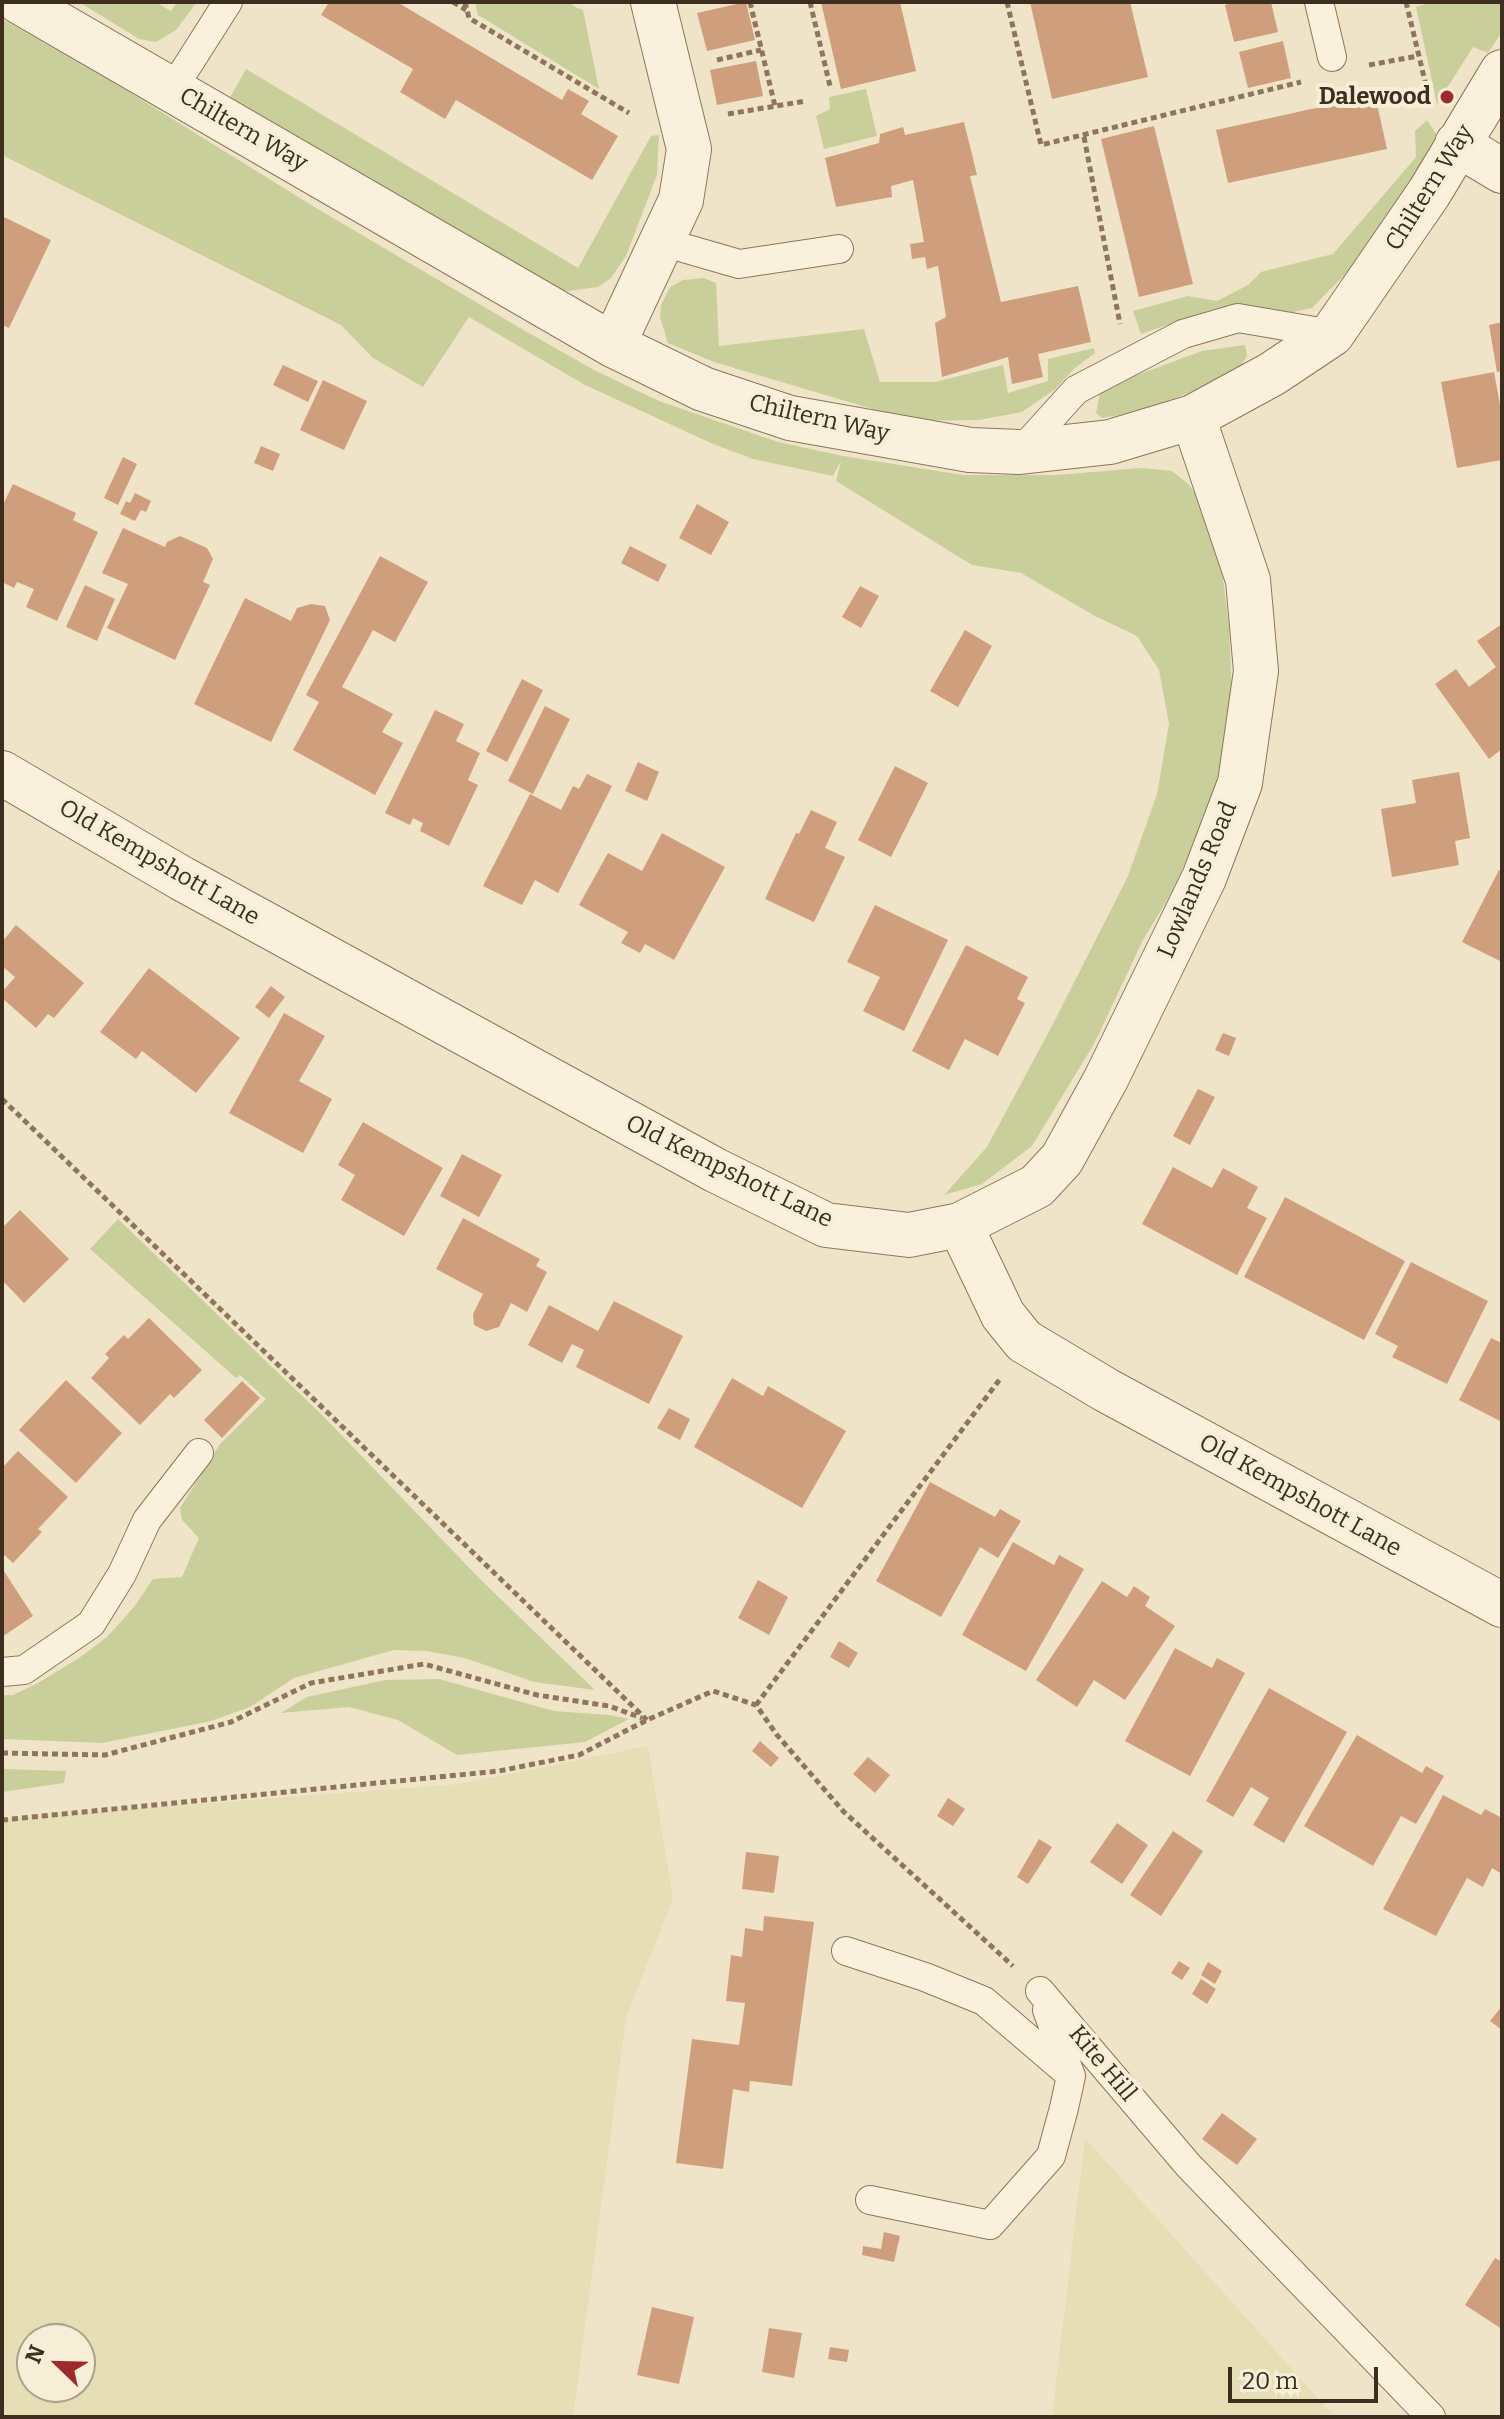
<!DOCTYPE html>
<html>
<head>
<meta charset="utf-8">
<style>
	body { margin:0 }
	#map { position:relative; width:1504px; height:2419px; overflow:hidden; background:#f0e4c8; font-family:Bitter,serif }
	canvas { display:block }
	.frame { position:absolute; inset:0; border:4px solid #3d2e20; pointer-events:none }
	.north { position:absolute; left:16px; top:2323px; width:80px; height:80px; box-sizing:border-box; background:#f7eed8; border:2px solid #ada18e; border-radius:50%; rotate:293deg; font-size:22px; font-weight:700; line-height:32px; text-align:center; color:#3d2e20 }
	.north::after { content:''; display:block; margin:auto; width:28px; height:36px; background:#9e2a2b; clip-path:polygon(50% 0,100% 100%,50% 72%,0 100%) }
	.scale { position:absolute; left:1228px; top:2367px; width:150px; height:36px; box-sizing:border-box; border:4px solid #3d2e20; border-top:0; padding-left:10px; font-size:24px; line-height:28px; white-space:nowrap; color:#3d2e20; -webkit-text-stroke:6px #f7eed8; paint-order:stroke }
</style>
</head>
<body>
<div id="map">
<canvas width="1504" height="2419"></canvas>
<div class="frame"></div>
<div class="north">N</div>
<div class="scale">20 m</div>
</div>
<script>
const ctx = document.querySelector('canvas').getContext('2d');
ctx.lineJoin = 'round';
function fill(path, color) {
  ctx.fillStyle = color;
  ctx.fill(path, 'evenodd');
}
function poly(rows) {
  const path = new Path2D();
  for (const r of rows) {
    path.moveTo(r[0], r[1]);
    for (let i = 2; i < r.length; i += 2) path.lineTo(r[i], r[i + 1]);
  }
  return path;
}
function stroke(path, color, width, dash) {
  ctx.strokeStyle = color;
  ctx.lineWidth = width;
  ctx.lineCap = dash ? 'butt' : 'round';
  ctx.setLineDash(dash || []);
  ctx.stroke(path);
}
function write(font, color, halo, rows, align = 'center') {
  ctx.font = font + ' Bitter,serif';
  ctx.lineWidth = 8;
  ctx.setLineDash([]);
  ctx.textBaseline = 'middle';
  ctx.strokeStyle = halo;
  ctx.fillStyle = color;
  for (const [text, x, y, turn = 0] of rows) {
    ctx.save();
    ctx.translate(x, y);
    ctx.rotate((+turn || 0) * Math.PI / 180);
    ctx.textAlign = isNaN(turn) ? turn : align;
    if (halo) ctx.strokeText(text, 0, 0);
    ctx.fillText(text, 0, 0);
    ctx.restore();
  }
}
const farmland = poly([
	[648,1746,673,1898,626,2018,573,2417,2,2417,2,1819,459,1784],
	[32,2339,80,2339,80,2387,32,2387],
	[1085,2138,1335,2417,1052,2417]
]);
const green = poly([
	[79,2,155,2,171,11,177,2,197,2,176,30,156,42,139,39],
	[475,2,572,2,573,6,583,10,599,89,478,15],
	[1432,2,1502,2,1502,32,1488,53,1473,47,1437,104,1416,7],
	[2,19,121,87,316,208,520,328,594,370,659,401,778,442,843,456,963,475,1056,475,1142,468,1172,471,1187,483,1199,497,1213,530,1223,579,1229,627,1232,695,1224,754,1215,790,1174,889,1143,940,1094,1044,1032,1146,982,1184,944,1195,987,1147,1053,1024,1128,876,1157,794,1169,724,1159,670,1137,636,1095,616,1021,573,972,565,836,481,841,461,833,476,753,459,713,444,585,385,469,317,423,387,373,358,341,325,2,155],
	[246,69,578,268,651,136,659,135,657,175,626,256,611,278,598,287,567,291,557,289,228,101],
	[866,89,877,136,824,149,816,116,830,109,829,97],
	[1427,120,1438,137,1368,251,1312,308,1288,313,1243,308,1214,309,1141,334,1133,311,1188,296,1217,301,1248,285,1261,272,1333,254,1416,157,1415,131],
	[704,278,716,283,719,346,864,329,880,382,935,382,1003,365,1008,393,1048,381,1048,359,1094,348,1095,353,1075,368,1054,390,1022,412,979,420,913,421,714,362,668,343,660,317,661,305,670,287,683,280],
	[1245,345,1247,356,1241,366,1201,388,1142,411,1102,418,1096,413,1100,393,1129,378,1202,351],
	[118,1219,324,1417,481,1580,595,1690,534,1682,465,1658,426,1651,394,1650,294,1678,250,1707,211,1721,102,1743,2,1739,2,1695,13,1695,38,1683,79,1658,107,1637,134,1607,153,1579,182,1577,199,1538,182,1520,180,1508,220,1444,266,1399,240,1375,236,1378,90,1249],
	[439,1679,554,1711,609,1715,629,1719,585,1742,457,1755,398,1720,349,1707,281,1713,307,1697,385,1680],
	[2,1769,4,1769,66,1771,64,1783,2,1792]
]);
const building = poly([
	[329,2,397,2,562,100,568,89,589,101,581,114,618,136,592,180,456,100,445,119,400,92,413,69,321,15],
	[746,2,755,40,707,51,697,13],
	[821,2,900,2,916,71,841,89],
	[1030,2,1130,2,1148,77,1052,99],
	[1235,2,1271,2,1278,32,1234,42,1225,5],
	[1283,41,1291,78,1248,88,1239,52],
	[756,61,763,96,717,105,710,70],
	[1375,95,1387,149,1228,183,1216,130],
	[964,122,977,175,970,176,1001,302,1078,286,1091,342,1038,354,1043,377,1012,384,1008,357,942,377,935,323,946,317,938,266,927,269,925,257,912,259,910,244,924,242,913,180,891,186,892,197,836,207,825,158,879,143,880,134,903,127,905,135],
	[1154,126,1193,284,1139,297,1101,139],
	[2,216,51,240,9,328,2,325],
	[1502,322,1502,371,1497,372,1489,325],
	[283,365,318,381,308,402,273,385],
	[1494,372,1502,416,1502,460,1457,468,1441,382],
	[323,380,367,401,344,450,300,430],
	[261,446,280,454,273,471,254,463],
	[123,457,137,464,118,505,104,498],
	[13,484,76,513,73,520,98,532,57,621,26,607,34,589,17,582,14,588,2,582,2,507],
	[135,493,151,501,146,512,141,510,135,521,120,514,126,501,130,503],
	[697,504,729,522,711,555,679,538],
	[123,528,165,547,167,542,180,536,207,548,213,559,203,582,210,585,175,660,107,628,128,584,102,573],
	[630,546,667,565,658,582,621,563],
	[380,556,428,582,395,642,373,630,342,687,393,714,382,732,403,743,375,795,293,750,319,702,306,695],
	[85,585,115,599,97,641,66,627],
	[860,586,879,596,861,628,842,617],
	[245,598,291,621,297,608,311,604,325,606,330,620,271,742,194,704],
	[1502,624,1502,749,1489,759,1435,684,1456,669,1469,687,1496,667,1477,641],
	[965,630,992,646,958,707,930,691],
	[522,679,543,690,507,762,486,751],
	[545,706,570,719,533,794,508,781],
	[435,710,464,724,456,741,480,753,468,780,478,785,449,846,420,831,423,823,413,818,410,825,385,813],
	[638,762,659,772,647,801,625,791],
	[895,766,928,783,891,857,858,840],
	[1459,772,1470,838,1455,841,1459,865,1392,877,1381,809,1416,803,1412,780],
	[587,774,612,786,558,893,535,880,522,905,483,886,530,794,561,810,573,786,579,789],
	[811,810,837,822,825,848,845,857,814,922,765,899,796,833,799,834],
	[662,833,725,867,674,960,645,944,640,953,621,943,628,932,579,905,608,853,642,871],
	[1499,870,1502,871,1502,962,1462,942],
	[875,905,948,940,904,1031,863,1011,880,977,847,962],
	[16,925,84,983,54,1018,48,1014,36,1028,2,998,2,992,15,977,2,966,2,942],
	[966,945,1028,977,1017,999,1025,1003,998,1056,965,1039,949,1070,912,1051],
	[149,968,240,1038,196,1093,142,1051,136,1059,100,1032],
	[271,986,285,997,269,1018,255,1007],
	[284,1013,325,1036,299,1081,332,1099,303,1153,229,1113],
	[1223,1033,1236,1038,1229,1056,1215,1050],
	[1198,1089,1215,1097,1190,1145,1173,1136],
	[363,1122,443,1168,404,1236,341,1200,355,1175,338,1165],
	[462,1154,502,1175,479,1217,440,1196],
	[1173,1167,1212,1188,1223,1168,1258,1187,1247,1208,1267,1218,1237,1275,1142,1224],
	[1285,1197,1405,1261,1364,1340,1244,1277],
	[20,1210,69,1259,24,1303,2,1280,2,1228],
	[463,1218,540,1259,536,1266,547,1272,527,1312,511,1303,499,1327,486,1331,474,1325,473,1314,483,1294,436,1269],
	[1411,1262,1488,1301,1447,1384,1392,1357,1398,1346,1375,1334],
	[614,1301,683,1336,649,1404,576,1367,584,1350,572,1344,562,1363,528,1345,549,1305,598,1331],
	[149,1318,202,1370,174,1398,170,1394,140,1425,91,1378,109,1358,105,1354,124,1335,128,1339],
	[1491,1338,1502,1343,1502,1422,1459,1400],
	[732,1378,763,1396,768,1386,846,1431,802,1508,694,1447],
	[66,1380,122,1433,76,1483,19,1430],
	[242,1381,260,1398,222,1438,204,1420],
	[669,1408,690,1419,680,1440,657,1428],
	[18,1451,68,1497,38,1529,42,1532,13,1563,2,1553,2,1468],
	[930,1482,995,1517,1000,1509,1021,1521,998,1558,980,1547,941,1617,876,1581],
	[1013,1542,1054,1565,1059,1555,1084,1569,1026,1671,962,1635],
	[2,1568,33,1616,2,1637],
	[758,1580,788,1597,769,1635,738,1618],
	[1102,1581,1127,1597,1134,1586,1150,1597,1145,1606,1175,1626,1125,1700,1094,1680,1077,1707,1036,1680],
	[839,1641,858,1653,849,1668,830,1657],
	[1175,1648,1212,1668,1217,1658,1245,1673,1190,1776,1125,1741],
	[1269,1688,1347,1732,1284,1843,1253,1825,1269,1798,1251,1787,1233,1817,1206,1801],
	[1357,1735,1422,1773,1426,1766,1444,1776,1416,1824,1401,1816,1373,1866,1304,1826],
	[760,1741,779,1758,771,1767,752,1751],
	[868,1757,890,1775,875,1793,853,1774],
	[1443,1795,1481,1815,1485,1809,1502,1818,1502,1874,1492,1868,1483,1887,1467,1878,1436,1936,1383,1909],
	[948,1798,965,1809,953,1826,937,1816],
	[1117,1823,1148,1845,1122,1884,1090,1862],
	[1173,1831,1203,1851,1161,1916,1130,1895],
	[1039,1839,1052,1847,1028,1884,1017,1877],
	[746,1852,779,1856,774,1893,742,1889],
	[764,1916,814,1922,792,2086,750,2081,749,2092,733,2089,723,2169,676,2163,692,2039,739,2045,745,2003,726,2001,731,1955,742,1957,745,1928,763,1931],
	[1179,1961,1190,1968,1182,1980,1171,1973],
	[1208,1962,1222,1971,1215,1984,1201,1975],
	[1201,1979,1216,1989,1207,2004,1192,1994],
	[1502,2006,1502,2030,1490,2021],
	[1222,2113,1257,2139,1237,2165,1202,2139],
	[884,2232,900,2236,894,2262,862,2255,863,2246,881,2249],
	[1495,2258,1502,2262,1502,2329,1465,2305],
	[652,2307,694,2317,679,2384,637,2375],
	[769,2328,802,2333,794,2378,762,2372],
	[830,2347,849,2350,847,2362,828,2359]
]);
const path = poly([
	[453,2,466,10],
	[465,2,469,18,629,113],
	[750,2,775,106],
	[810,2,830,86],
	[1007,2,1041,145,1301,82],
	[1406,2,1429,98],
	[717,60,761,50],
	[1369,65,1418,56],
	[728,114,806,101],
	[1084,137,1120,324],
	[2,1099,647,1720],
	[756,1705,1000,1379],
	[2,1753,105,1755,231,1722,311,1683,424,1664,537,1695,609,1706,642,1718],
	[2,1820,499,1771,579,1755,647,1720,713,1691,756,1705,777,1735,844,1812,1013,1966]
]);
const lane = poly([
	[1319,2,1332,57],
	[172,90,228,2],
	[663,242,739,264,839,249],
	[1020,452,1076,390,1183,334,1238,318,1332,334],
	[2,1672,24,1670,91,1624,122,1574,147,1520,199,1453],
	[846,1951,925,1977,984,2001,1067,2072],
	[1040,1991,1188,2165,1431,2417],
	[870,2200,990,2225,1051,2156,1064,2108,1071,2076,1047,2010]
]);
const street = poly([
	[20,2,613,345,703,389,790,418,970,450,1020,452,1110,442,1193,417,1272,374,1332,334,1429,193,1502,72],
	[1457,144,1502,171],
	[613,345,681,200,689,149,653,2],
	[2,773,181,878,715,1170,826,1225,909,1235,960,1225,1037,1186,1062,1159,1106,1079,1204,878,1240,783,1256,671,1248,580,1193,417],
	[960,1225,1003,1315,1024,1341,1106,1390,1502,1605]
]);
const markers = [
	[1447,97,8,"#9e2a2b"]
];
const poiNames = [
	["Dalewood",1431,97]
];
const streetNames = [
	["Chiltern Way",243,130,30],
	["Chiltern Way",1430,188,-58],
	["Chiltern Way",819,419,13],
	["Old Kempshott Lane",159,863,30],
	["Lowlands Road",1198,880,-67],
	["Old Kempshott Lane",729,1172,26],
	["Old Kempshott Lane",1300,1496,29],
	["Kite Hill",1102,2064,50]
];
fill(farmland, '#e6deb5');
fill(green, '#c9cf9b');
fill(building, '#cf9f7d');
stroke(lane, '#8d765c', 30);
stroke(street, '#8d765c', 46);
stroke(path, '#8d765c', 5, [6, 4]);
stroke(lane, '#faf1dc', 28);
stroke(street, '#faf1dc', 44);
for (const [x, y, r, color] of markers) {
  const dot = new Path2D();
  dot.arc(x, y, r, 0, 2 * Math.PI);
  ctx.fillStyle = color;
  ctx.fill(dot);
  stroke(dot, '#f7eed8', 3);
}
write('bold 24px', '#3d2e20', '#f7eed8', poiNames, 'right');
write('24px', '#3d2e20', '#f7eed8', streetNames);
</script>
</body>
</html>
